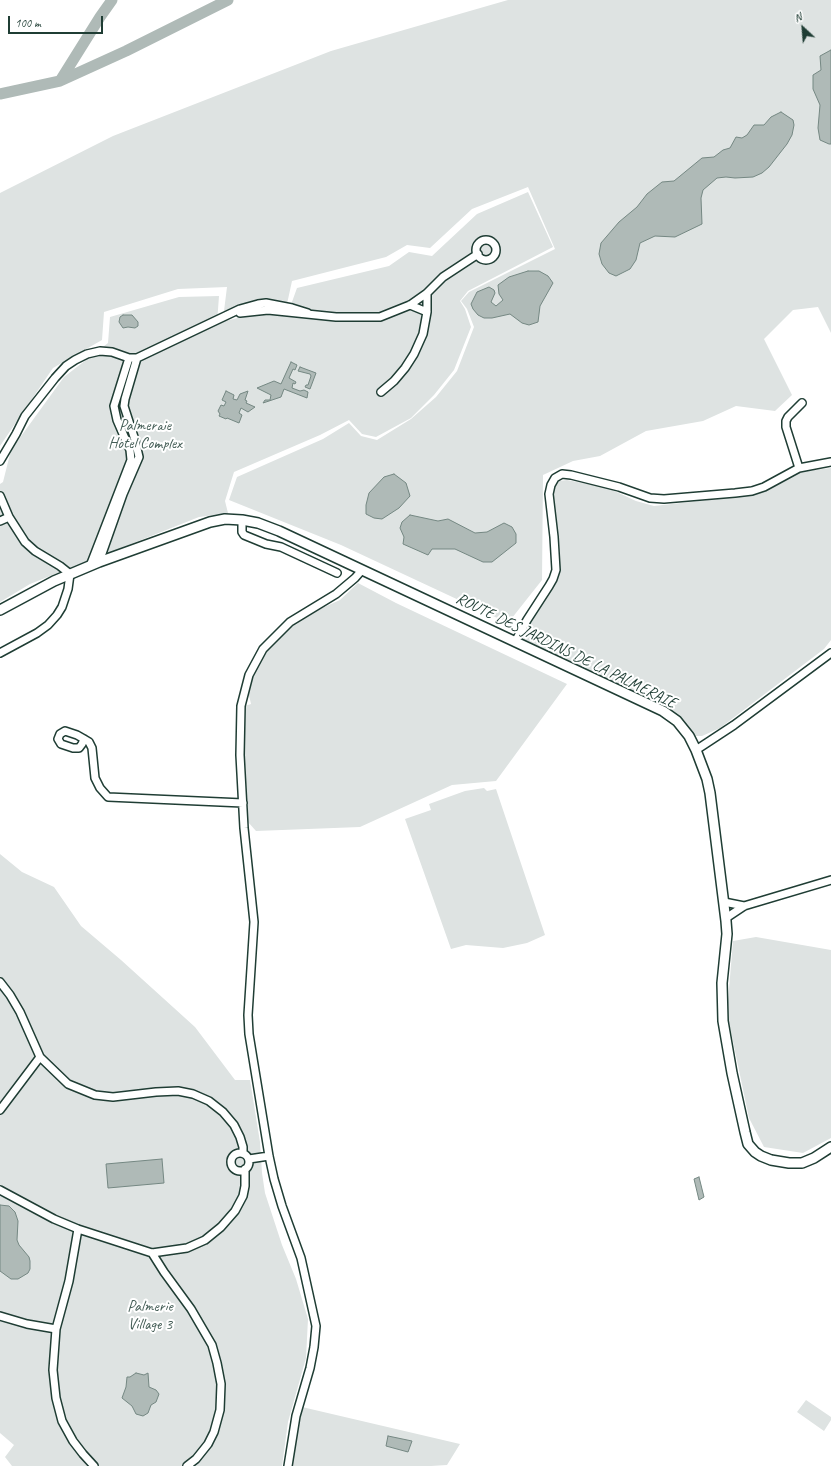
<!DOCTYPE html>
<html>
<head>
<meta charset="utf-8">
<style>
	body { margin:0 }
	#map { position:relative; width:831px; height:1466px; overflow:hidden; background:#fff; font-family:Caveat,sans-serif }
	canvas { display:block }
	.north { position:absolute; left:783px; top:8px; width:40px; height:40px; -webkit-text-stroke:3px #fff; paint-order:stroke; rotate:334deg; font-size:11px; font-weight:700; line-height:16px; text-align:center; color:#1f3d34 }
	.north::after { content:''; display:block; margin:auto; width:14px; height:18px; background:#1f3d34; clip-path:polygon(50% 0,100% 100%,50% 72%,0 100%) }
	.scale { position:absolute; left:8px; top:16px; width:95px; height:18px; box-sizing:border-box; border:2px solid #1f3d34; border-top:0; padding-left:5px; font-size:12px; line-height:14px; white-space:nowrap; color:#1f3d34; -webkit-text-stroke:3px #fff; paint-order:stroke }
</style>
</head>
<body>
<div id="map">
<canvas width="831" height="1466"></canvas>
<div class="north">N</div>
<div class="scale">100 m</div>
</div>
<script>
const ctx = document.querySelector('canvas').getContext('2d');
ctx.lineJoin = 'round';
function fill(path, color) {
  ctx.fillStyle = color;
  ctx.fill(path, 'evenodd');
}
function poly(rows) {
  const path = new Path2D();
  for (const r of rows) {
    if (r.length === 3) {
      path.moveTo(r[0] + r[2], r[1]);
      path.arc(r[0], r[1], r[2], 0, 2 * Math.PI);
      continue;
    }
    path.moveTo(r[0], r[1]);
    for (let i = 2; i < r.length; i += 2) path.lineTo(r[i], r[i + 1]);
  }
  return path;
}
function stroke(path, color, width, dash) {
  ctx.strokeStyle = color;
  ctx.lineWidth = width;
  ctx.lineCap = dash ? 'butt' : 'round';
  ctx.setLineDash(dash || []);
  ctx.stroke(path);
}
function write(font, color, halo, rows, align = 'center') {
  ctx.font = font + ' Caveat,sans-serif';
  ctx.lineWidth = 4;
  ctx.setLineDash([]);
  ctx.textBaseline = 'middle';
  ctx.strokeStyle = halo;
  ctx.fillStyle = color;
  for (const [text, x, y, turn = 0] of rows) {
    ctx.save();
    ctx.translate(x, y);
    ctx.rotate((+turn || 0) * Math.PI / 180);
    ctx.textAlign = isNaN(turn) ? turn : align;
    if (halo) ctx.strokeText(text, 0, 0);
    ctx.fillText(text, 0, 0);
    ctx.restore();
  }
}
const green = poly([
	[508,0,831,0,831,333,818,307,793,310,764,339,792,395,775,411,736,406,703,421,646,431,600,456,573,461,543,475,542,580,508,623,341,545,229,500,237,477,323,439,349,423,361,436,377,440,411,419,436,397,457,371,474,327,467,309,461,301,469,292,555,249,528,187,472,209,430,248,407,245,386,257,292,281,287,304,261,300,224,311,227,287,178,289,104,312,102,340,53,368,0,446,0,193,113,136,331,51],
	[528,192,553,247,468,291,460,301,465,309,471,327,454,370,434,395,411,418,376,437,362,434,349,420,320,435,234,472,225,501,228,513,199,517,30,584,0,602,0,484,3,482,11,450,64,377,108,343,110,317,179,297,219,296,217,323,262,312,288,313,297,288,389,266,409,252,432,256,477,214],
	[831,468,831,640,824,649,720,728,702,736,695,736,688,728,657,704,599,676,525,642,523,638,525,629,555,582,553,501,553,489,556,483,559,481,567,480,608,488,636,501,654,506,744,496,761,492,772,487,798,472],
	[358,583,396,603,567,684,496,781,452,785,360,827,256,831,248,822,242,707,251,704,248,691,249,685,260,660,279,636,311,613,340,600],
	[484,788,487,791,496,789,545,935,527,943,503,948,466,945,451,949,405,819,431,810,429,804,465,791],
	[0,854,22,872,54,887,81,926,121,960,195,1027,235,1080,250,1080,260,1142,262,1173,265,1193,282,1245,296,1279,308,1319,306,1358,288,1422,282,1466,12,1466,5,1457,14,1445,0,1433],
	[756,937,831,950,831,1138,803,1153,764,1147,749,1118,727,1013,733,941],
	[806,1400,831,1417,831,1420,824,1431,797,1412],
	[302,1407,460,1444,447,1465,431,1466,292,1466]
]);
const water = poly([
	[831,50,831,144,829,144,820,140,818,128,820,105,813,89,813,75,821,70,820,56,831,50],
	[781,112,793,120,794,125,792,135,787,144,769,167,762,173,753,177,735,178,726,177,717,178,703,190,701,198,702,224,675,237,655,236,640,243,636,260,630,269,616,276,609,273,602,264,599,254,601,243,619,222,637,207,647,194,662,182,674,181,702,158,714,157,723,150,730,148,736,137,742,138,747,135,754,125,764,125,771,117,781,112],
	[528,271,539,271,548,276,553,283,540,306,538,322,529,325,522,323,510,314,492,318,484,318,478,315,473,309,471,304,477,292,489,287,494,290,495,293,491,302,496,306,503,300,499,294,498,285,509,277,528,271],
	[123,315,132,315,138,322,138,326,135,328,128,327,123,328,119,322,120,317,123,315],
	[291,362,297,365,295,370,293,369,289,378,296,382,295,384,293,383,292,388,300,391,304,390,308,392,307,398,284,389,281,397,263,403,265,400,270,400,271,395,257,388,274,381,281,384,291,362],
	[300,367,316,373,310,389,305,387,306,385,308,385,311,376,310,374,298,371,300,367],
	[226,391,234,395,233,399,237,400,240,394,248,391,245,400,247,401,246,403,255,407,248,412,241,408,239,413,242,415,239,423,227,418,226,419,219,416,220,414,218,411,221,405,224,406,226,402,222,400,226,391],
	[394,474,406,483,410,496,399,508,382,519,374,518,366,514,366,505,369,493,384,477,394,474],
	[410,515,438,521,448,519,475,533,487,532,504,523,512,527,516,534,516,543,492,562,483,562,455,549,432,549,428,555,403,544,404,537,400,528,402,522,410,515],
	[162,1159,164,1183,108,1188,106,1164,162,1159],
	[699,1177,704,1197,699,1200,694,1179,699,1177],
	[0,1205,9,1206,15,1212,18,1221,17,1240,19,1245,29,1257,30,1261,30,1269,28,1273,18,1279,11,1279,0,1271,0,1205],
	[136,1373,144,1375,148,1373,149,1387,156,1390,159,1394,156,1402,151,1405,148,1413,143,1416,136,1414,132,1406,122,1398,126,1387,127,1377,130,1377,136,1373],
	[388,1436,412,1441,408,1452,386,1446,388,1436]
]);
const river = poly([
	[60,81,100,17,112,0],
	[0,94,60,81,126,51,228,0]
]);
const street = poly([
	[486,250,10],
	[410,305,427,312],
	[240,313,268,310,336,317,380,317,410,305,427,293,443,277,478,254],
	[381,392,394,381,405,368,414,354,423,334,427,312,427,293],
	[0,461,16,434,25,416,55,378,66,366,75,360,87,354,100,351,112,352,129,358,137,358,240,309,258,304,266,303,292,308,308,313],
	[799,468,786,427,786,421,788,417,802,403],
	[0,496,9,517,25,542,35,551,60,566,70,574,68,589,62,607,57,615,48,625,37,633,0,653],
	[242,520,242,532,244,535,266,544,281,547,337,573],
	[0,521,9,517],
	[99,562,123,494,139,457,135,440,124,406,125,399,137,358],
	[90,566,131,460,130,450,117,420,114,406,129,358],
	[515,642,527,620,549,586,553,579,556,570,554,537,549,494,551,485,555,478,562,474,571,475,619,487,650,498,664,499,735,493,752,491,764,487,799,468,831,462],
	[84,739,82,744,79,748,73,748,61,744,58,739,60,734,65,731,77,735,84,739,89,742,92,748,95,778,100,788,108,797,243,803],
	[696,750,734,725,831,653],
	[724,902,744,906],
	[726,918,744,906,831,880],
	[0,982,10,995,20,1012,40,1057,68,1084,95,1095,113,1097,156,1092,178,1091,193,1094,209,1101,223,1112,234,1125,240,1137,243,1147,243,1153],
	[0,1110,40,1057],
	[240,1162,9],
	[249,1159,269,1156],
	[0,1190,54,1219,78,1229,152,1253,187,1248,205,1240,221,1227,235,1211,243,1196,245,1186,245,1169],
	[78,1229,69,1281,56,1329,53,1370,56,1398,62,1421,73,1441,83,1454,94,1466],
	[152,1253,164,1272,191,1309,212,1345,217,1363,221,1384,220,1410,214,1432,208,1444,196,1459,187,1466],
	[0,1316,27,1324,56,1329],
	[288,1466,296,1416,310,1368,314,1347,316,1326,301,1258,282,1206,274,1179,269,1156,249,1034,248,1015,254,922,244,828,240,755,241,706,249,675,263,649,290,622,336,594,355,578,362,570]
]);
const secondary = poly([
	[0,610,54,581,99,562,210,522,225,519,242,520,258,523,279,531,663,711,677,721,689,736,696,750,707,779,710,793,726,921,727,934,722,983,723,1021,732,1073,745,1132,748,1144,755,1152,761,1156,771,1160,789,1163,802,1163,814,1158,831,1147]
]);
const parkNames = [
	["Palmeraie",145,426],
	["Hotel Complex",145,444],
	["Palmerie",150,1307],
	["Village 3",150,1325]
];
const streetNames = [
	["ROUTE DES JARDINS DE LA PALMERAIE",566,651,26]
];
fill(green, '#dee3e2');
fill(water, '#afbab7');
stroke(water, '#758883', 1);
stroke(river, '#afbab7', 11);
stroke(street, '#1f3d34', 10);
stroke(secondary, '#1f3d34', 12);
stroke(street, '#fff', 7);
stroke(secondary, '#fff', 9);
write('16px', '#455e57', '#fff', parkNames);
write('16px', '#1f3d34', '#fff', streetNames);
</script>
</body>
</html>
